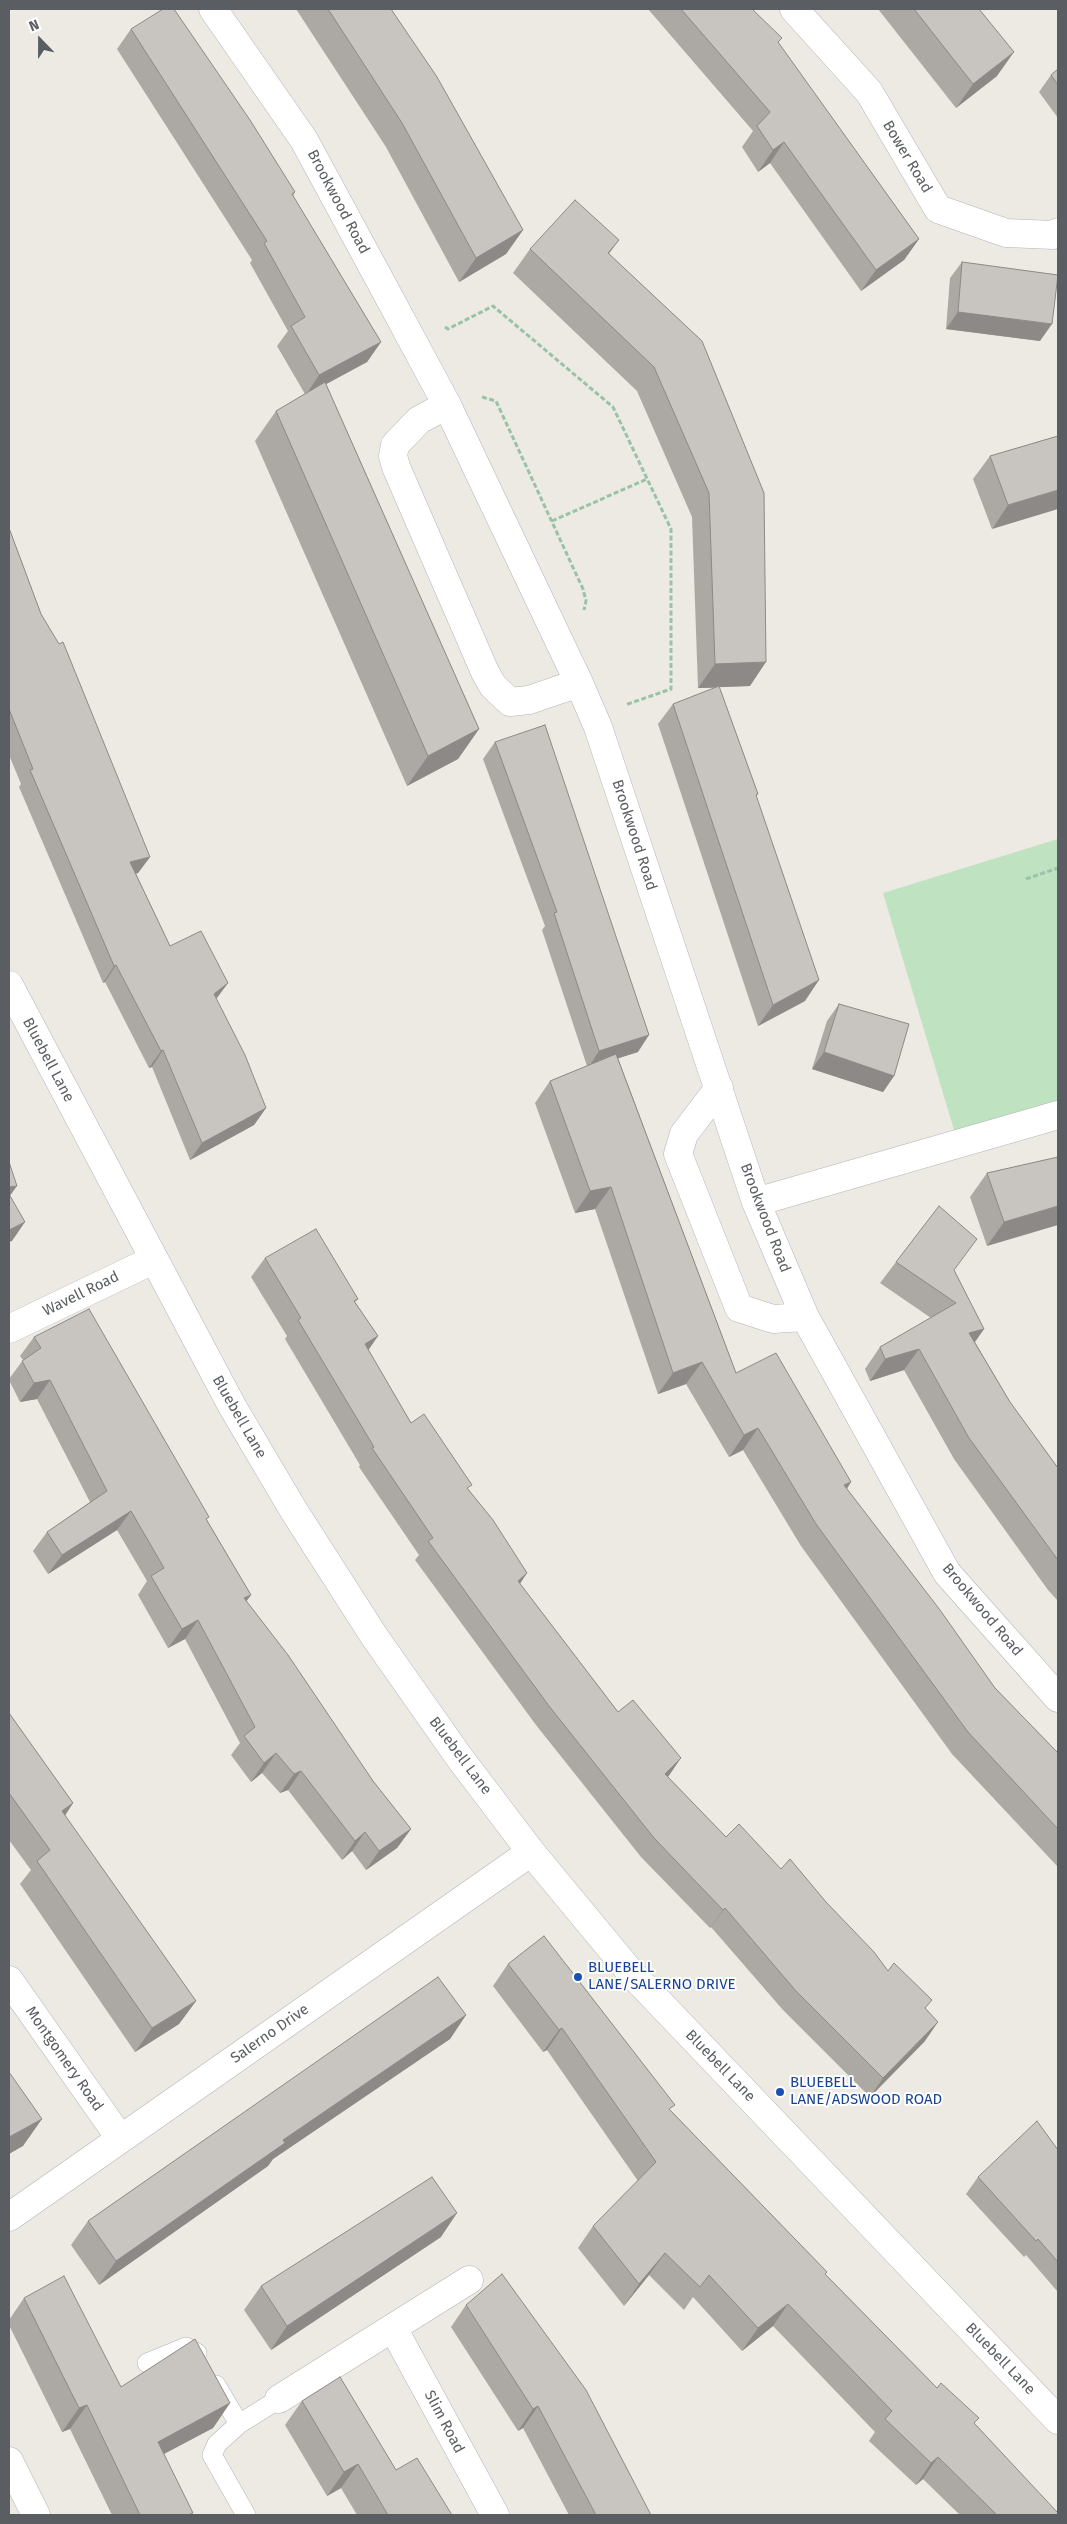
<!DOCTYPE html>
<html>
<head>
<meta charset="utf-8">
<style>
	body { margin:0 }
	#map { position:relative; width:1067px; height:2524px; overflow:hidden; background:#eceae2; font-family:"Fira Sans",sans-serif }
	canvas { display:block }
	.frame { position:absolute; inset:0; border:10px solid #5a5d62; pointer-events:none }
	.north { position:absolute; left:15px; top:15px; width:50px; height:50px; -webkit-text-stroke:4px #fff; paint-order:stroke; rotate:338deg; font-size:14px; font-weight:700; line-height:20px; text-align:center; color:#5a5d62 }
	.north::after { content:''; display:block; margin:auto; width:18px; height:22px; background:#5a5d62; clip-path:polygon(50% 0,100% 100%,50% 72%,0 100%) }
</style>
</head>
<body>
<div id="map">
<canvas width="1067" height="2524"></canvas>
<div class="frame"></div>
<div class="north">N</div>
</div>
<script>
const ctx = document.querySelector('canvas').getContext('2d');
ctx.lineJoin = 'round';
function fill(path, color) {
  ctx.fillStyle = color;
  ctx.fill(path, 'evenodd');
}
function poly(rows) {
  const path = new Path2D();
  for (const r of rows) {
    path.moveTo(r[0], r[1]);
    for (let i = 2; i < r.length; i += 2) path.lineTo(r[i], r[i + 1]);
  }
  return path;
}
function stroke(path, color, width, dash) {
  ctx.strokeStyle = color;
  ctx.lineWidth = width;
  ctx.lineCap = dash ? 'butt' : 'round';
  ctx.setLineDash(dash || []);
  ctx.stroke(path);
}
function write(font, color, halo, rows, align = 'center') {
  ctx.font = font + ' "Fira Sans",sans-serif';
  ctx.lineWidth = 4;
  ctx.setLineDash([]);
  ctx.textBaseline = 'middle';
  ctx.strokeStyle = halo;
  ctx.fillStyle = color;
  for (const [text, x, y, turn = 0] of rows) {
    ctx.save();
    ctx.translate(x, y);
    ctx.rotate((+turn || 0) * Math.PI / 180);
    ctx.textAlign = isNaN(turn) ? turn : align;
    if (halo) ctx.strokeText(text, 0, 0);
    ctx.fillText(text, 0, 0);
    ctx.restore();
  }
}
const green = poly([
	[1058,839,1058,1115,958,1143,883,893]
]);
const path = poly([
	[445,327,448,329,493,306,613,407,671,529,671,689,625,705],
	[482,397,496,401,583,589,586,601,584,610],
	[552,521,647,479],
	[1026,879,1058,868]
]);
const service = poly([
	[147,2363,186,2347,197,2353],
	[216,2385,239,2424,217,2444,212,2455,246,2515],
	[239,2424,279,2399]
]);
const minor = poly([
	[213,9,304,140,383,286,447,405,579,683,598,727,756,1202,805,1317,947,1573,1058,1698],
	[794,9,869,92,938,209,1006,233,1054,235,1058,232],
	[447,405,419,420,395,445,393,456,396,467,485,672,493,686,510,702,529,700,579,683],
	[719,1088,684,1134,678,1154,739,1308,773,1319,805,1317],
	[756,1202,1058,1115],
	[9,1329,153,1260],
	[9,1980,120,2138],
	[9,2217,531,1852],
	[393,2328,495,2515],
	[279,2399,469,2280],
	[9,2461,36,2515]
]);
const tertiary = poly([
	[9,985,232,1406,294,1511,374,1636,459,1757,531,1852,632,1974,1058,2420]
]);
const wall = poly([
	[296,9,391,9,523,230,506,254,459,282,386,147],
	[648,9,752,9,779,44,919,239,904,260,861,291,770,163,758,172,742,147,753,131],
	[878,9,979,9,997,76,956,108],
	[131,29,295,192,293,196,381,342,367,362,326,384,479,729,458,759,407,786,255,441,276,411,305,394,277,346,288,331,250,263,252,260,117,49],
	[1058,69,1058,118,1039,92,1051,75],
	[619,240,609,254,702,341,750,686,719,687,758,794,756,797,805,1001,758,1026,658,724,673,704,716,688,698,688,692,517,637,391,513,273,530,249],
	[962,262,1040,341,946,329,950,278],
	[1058,436,992,529,973,479,990,456],
	[9,528,41,614,150,857,138,873,136,874,170,946,228,983,216,999,266,1108,254,1125,190,1160,152,1067,149,1068,105,982,103,983,19,787,21,784,9,755],
	[495,742,638,1052,618,1058,736,1373,851,1482,847,1489,995,1688,1058,1753,1058,1867,952,1754,801,1546,743,1450,729,1457,686,1384,658,1394,595,1209,575,1213,535,1103,550,1081,587,1066,542,930,545,926,483,759],
	[839,1004,894,1076,883,1092,812,1069,827,1021],
	[1058,1157,987,1246,970,1197,987,1173],
	[265,1258,358,1299,355,1302,378,1336,368,1350,411,1423,469,1490,527,1573,520,1584,618,1712,668,1777,726,1837,781,1869,826,1902,888,1971,926,2009,925,2041,870,2097,783,2010,711,1927,710,1928,641,1857,536,1725,415,1560,419,1555,359,1467,360,1465,285,1339,287,1336,251,1277],
	[896,1262,954,1271,984,1329,975,1342,1010,1402,1058,1468,1058,1601,1048,1590,954,1459,904,1370,870,1381,865,1369,880,1347,931,1318,880,1283],
	[34,1337,207,1520,251,1595,246,1601,373,1781,411,1829,397,1848,366,1870,352,1851,342,1860,288,1790,280,1793,262,1773,251,1782,231,1755,240,1743,185,1639,168,1648,138,1595,147,1581,117,1530,48,1574,33,1551,47,1532,90,1502,37,1399,20,1402,9,1380,9,1379,23,1360,20,1356],
	[9,1713,73,1803,65,1816,196,2001,179,2024,135,2052,20,1884,31,1870,9,1840],
	[508,1964,671,2111,827,2272,825,2274,937,2388,975,2424,1058,2515,960,2515,923,2479,916,2485,869,2441,875,2432,773,2326,742,2351,693,2297,684,2310,649,2275,624,2306,578,2248,593,2226,638,2181,547,2050,543,2052,493,1986],
	[466,2015,450,2039,273,2159,268,2166,99,2285,71,2245,88,2221],
	[1058,2150,1058,2292,1026,2255,1024,2257,966,2194,978,2177],
	[441,2237,271,2350,244,2310,261,2286],
	[24,2298,121,2387,230,2403,213,2428,164,2454,191,2515,112,2515,70,2429,62,2432,9,2325,9,2320],
	[466,2305,651,2515,569,2515,523,2428,518,2431,451,2327],
	[302,2401,396,2470,452,2515,357,2515,341,2488,327,2496,285,2425]
]);
const shadedWall = poly([
	[1014,52,997,76,956,108,973,84],
	[784,142,770,163,758,172,773,150],
	[523,230,506,254,459,282,476,258],
	[919,239,904,260,861,291,876,270],
	[958,312,1052,324,1040,341,946,329],
	[381,342,367,362,306,395,319,375],
	[1058,490,1058,509,992,529,1008,505],
	[766,662,750,686,698,688,715,664],
	[479,729,458,759,407,786,428,756],
	[150,857,138,873,119,878,130,862],
	[116,965,105,982,103,983,114,966],
	[819,980,805,1001,758,1026,773,1005],
	[228,983,216,999,214,994],
	[649,1035,638,1052,588,1068,599,1051],
	[163,1050,152,1067,149,1068,161,1051],
	[824,1052,894,1076,883,1092,812,1069],
	[266,1108,254,1125,190,1160,202,1143],
	[17,1186,9,1197,9,1187],
	[611,1187,595,1209,575,1213,590,1191],
	[1058,1206,1058,1225,987,1246,1004,1222],
	[25,1222,12,1241,9,1242,9,1230],
	[984,1329,969,1350,969,1333],
	[378,1336,365,1355,365,1344],
	[919,1349,904,1370,870,1381,885,1359],
	[702,1362,686,1384,658,1394,673,1373],
	[50,1380,37,1399,20,1402,34,1383],
	[758,1428,743,1450,729,1457,744,1435],
	[851,1482,836,1504,844,1485],
	[131,1511,117,1530,48,1574,62,1555],
	[527,1573,514,1592,518,1581],
	[251,1595,237,1614,244,1598],
	[198,1620,185,1639,168,1648,182,1629],
	[276,1753,262,1773,251,1782,264,1763],
	[681,1758,668,1777,665,1774],
	[301,1771,288,1790,280,1793,294,1774],
	[73,1803,57,1827,62,1811],
	[411,1829,397,1848,366,1870,379,1851],
	[365,1832,352,1851,342,1860,355,1841],
	[725,1908,711,1927,710,1928,723,1910],
	[196,2001,179,2024,135,2052,152,2028],
	[466,2015,450,2039,273,2159,268,2166,99,2285,116,2261,283,2140],
	[938,2022,925,2041,870,2097,883,2078],
	[562,2028,547,2050,543,2052,559,2030],
	[42,2119,23,2146,9,2154,9,2137],
	[457,2213,441,2237,271,2350,287,2326],
	[665,2253,649,2275,624,2306,639,2284],
	[788,2304,773,2326,742,2351,758,2328],
	[230,2403,213,2428,141,2466,158,2442],
	[87,2405,70,2429,62,2432,79,2408],
	[538,2406,523,2428,518,2431,533,2409],
	[938,2457,923,2479,916,2485,931,2463],
	[358,2464,341,2488,327,2496,344,2472]
]);
const building = poly([
	[163,9,174,9,250,120,295,192,292,194,381,342,319,375,291,326,305,317,264,243,267,241,131,29,163,9],
	[328,9,391,9,437,77,523,230,476,258,402,123,328,9],
	[681,9,752,9,782,38,778,42,919,239,876,270,784,142,773,150,757,126,770,112,681,9],
	[914,9,979,9,1014,52,973,84,914,9],
	[1058,69,1058,85,1051,75,1058,69],
	[575,200,619,240,608,253,702,341,764,493,766,662,715,664,709,493,654,367,530,249,575,200],
	[962,262,1058,275,1052,324,958,312,962,262],
	[325,382,479,729,428,756,276,411,325,382],
	[1058,436,1058,490,1008,505,990,456,1058,436],
	[9,528,41,614,59,644,63,642,150,857,130,862,170,946,201,931,228,983,214,994,245,1055,266,1108,202,1143,163,1050,161,1051,116,965,114,966,30,770,33,769,9,709,9,528],
	[719,686,758,794,756,795,819,980,773,1005,673,704,719,686],
	[545,725,649,1035,599,1051,554,913,557,912,495,742,545,725],
	[839,1004,909,1024,894,1076,824,1052,839,1004],
	[616,1054,736,1373,776,1353,851,1482,844,1485,940,1610,995,1688,1058,1753,1058,1829,968,1732,816,1524,758,1428,744,1435,702,1362,673,1373,611,1187,590,1191,550,1081,616,1054],
	[1058,1157,1058,1206,1004,1222,987,1173,1058,1157],
	[9,1162,17,1186,9,1187,9,1162],
	[9,1194,25,1222,9,1230,9,1194],
	[939,1206,977,1239,954,1270,984,1329,969,1333,1010,1402,1058,1468,1058,1560,969,1438,919,1349,885,1359,880,1347,956,1303,896,1262,939,1206],
	[316,1229,358,1299,354,1301,378,1336,365,1344,411,1423,424,1414,472,1485,467,1488,493,1520,527,1573,518,1581,618,1712,633,1700,681,1758,665,1774,726,1837,739,1824,781,1869,790,1859,826,1902,874,1952,888,1971,894,1963,932,2000,925,2008,938,2022,883,2078,796,1991,725,1908,723,1910,654,1838,549,1706,428,1541,433,1538,372,1448,374,1447,298,1320,301,1318,265,1258,316,1229],
	[89,1309,209,1517,206,1519,251,1595,244,1598,288,1655,373,1781,411,1829,379,1851,365,1832,355,1841,301,1771,294,1774,276,1753,264,1763,244,1736,255,1727,198,1620,182,1629,151,1576,164,1568,131,1511,62,1555,47,1532,107,1491,50,1380,34,1383,22,1361,41,1348,34,1337,89,1309],
	[9,1713,73,1803,62,1811,196,2001,152,2028,37,1861,50,1850,9,1793,9,1713],
	[544,1936,675,2105,669,2109,827,2272,825,2274,937,2388,941,2383,979,2418,974,2423,1058,2513,1058,2515,997,2515,938,2457,931,2463,885,2419,892,2411,788,2304,758,2328,709,2275,700,2287,665,2253,639,2284,593,2226,656,2162,562,2028,559,2030,508,1964,544,1936],
	[438,1977,466,2015,283,2140,285,2143,116,2261,88,2221,438,1977],
	[9,2072,42,2119,9,2137,9,2072],
	[1037,2121,1058,2150,1058,2262,1038,2239,1036,2241,978,2177,1037,2121],
	[432,2177,457,2213,287,2326,261,2286,432,2177],
	[502,2274,586,2390,651,2515,596,2515,538,2406,533,2409,466,2305,502,2274],
	[64,2276,121,2387,195,2339,230,2403,158,2442,193,2513,188,2515,140,2515,87,2405,79,2408,24,2298,64,2276],
	[340,2377,396,2470,417,2458,452,2515,388,2515,358,2464,344,2472,302,2401,340,2377]
]);
const markers = [
	[578,1977,5,"#1a4fb4"],
	[780,2092,5,"#1a4fb4"]
];
const streetNames = [
	["Bower Road",907,157,59],
	["Brookwood Road",338,202,62],
	["Brookwood Road",634,835,72],
	["Bluebell Lane",48,1060,62],
	["Brookwood Road",765,1218,69],
	["Wavell Road",81,1294,-26],
	["Bluebell Lane",239,1417,60],
	["Brookwood Road",982,1610,50],
	["Bluebell Lane",460,1756,53],
	["Salerno Drive",270,2034,-35],
	["Montgomery Road",64,2059,55],
	["Bluebell Lane",720,2066,46],
	["Bluebell Lane",1000,2359,46],
	["Slim Road",444,2422,62]
];
const transitNames = [
	["BLUEBELL",588,1968],
	["LANE/SALERNO DRIVE",588,1985],
	["BLUEBELL",790,2083],
	["LANE/ADSWOOD ROAD",790,2100]
];
fill(green, '#bfe2c0');
stroke(service, '#b2b4b8', 20);
stroke(minor, '#b2b4b8', 29);
stroke(tertiary, '#b2b4b8', 29);
stroke(path, '#99c2a6', 3, [5, 2.5]);
stroke(service, '#fff', 19);
stroke(minor, '#fff', 28);
stroke(tertiary, '#fff', 28);
fill(wall, '#aca9a4');
fill(shadedWall, '#8c8986');
fill(building, '#c8c4bf');
stroke(building, '#8c8986', 1);
for (const [x, y, r, color] of markers) {
  const dot = new Path2D();
  dot.arc(x, y, r, 0, 2 * Math.PI);
  ctx.fillStyle = color;
  ctx.fill(dot);
  stroke(dot, '#fff', 2);
}
write('15px', '#5a5d62', '#fff', streetNames);
write('15px', '#164399', '#fff', transitNames, 'left');
</script>
</body>
</html>
